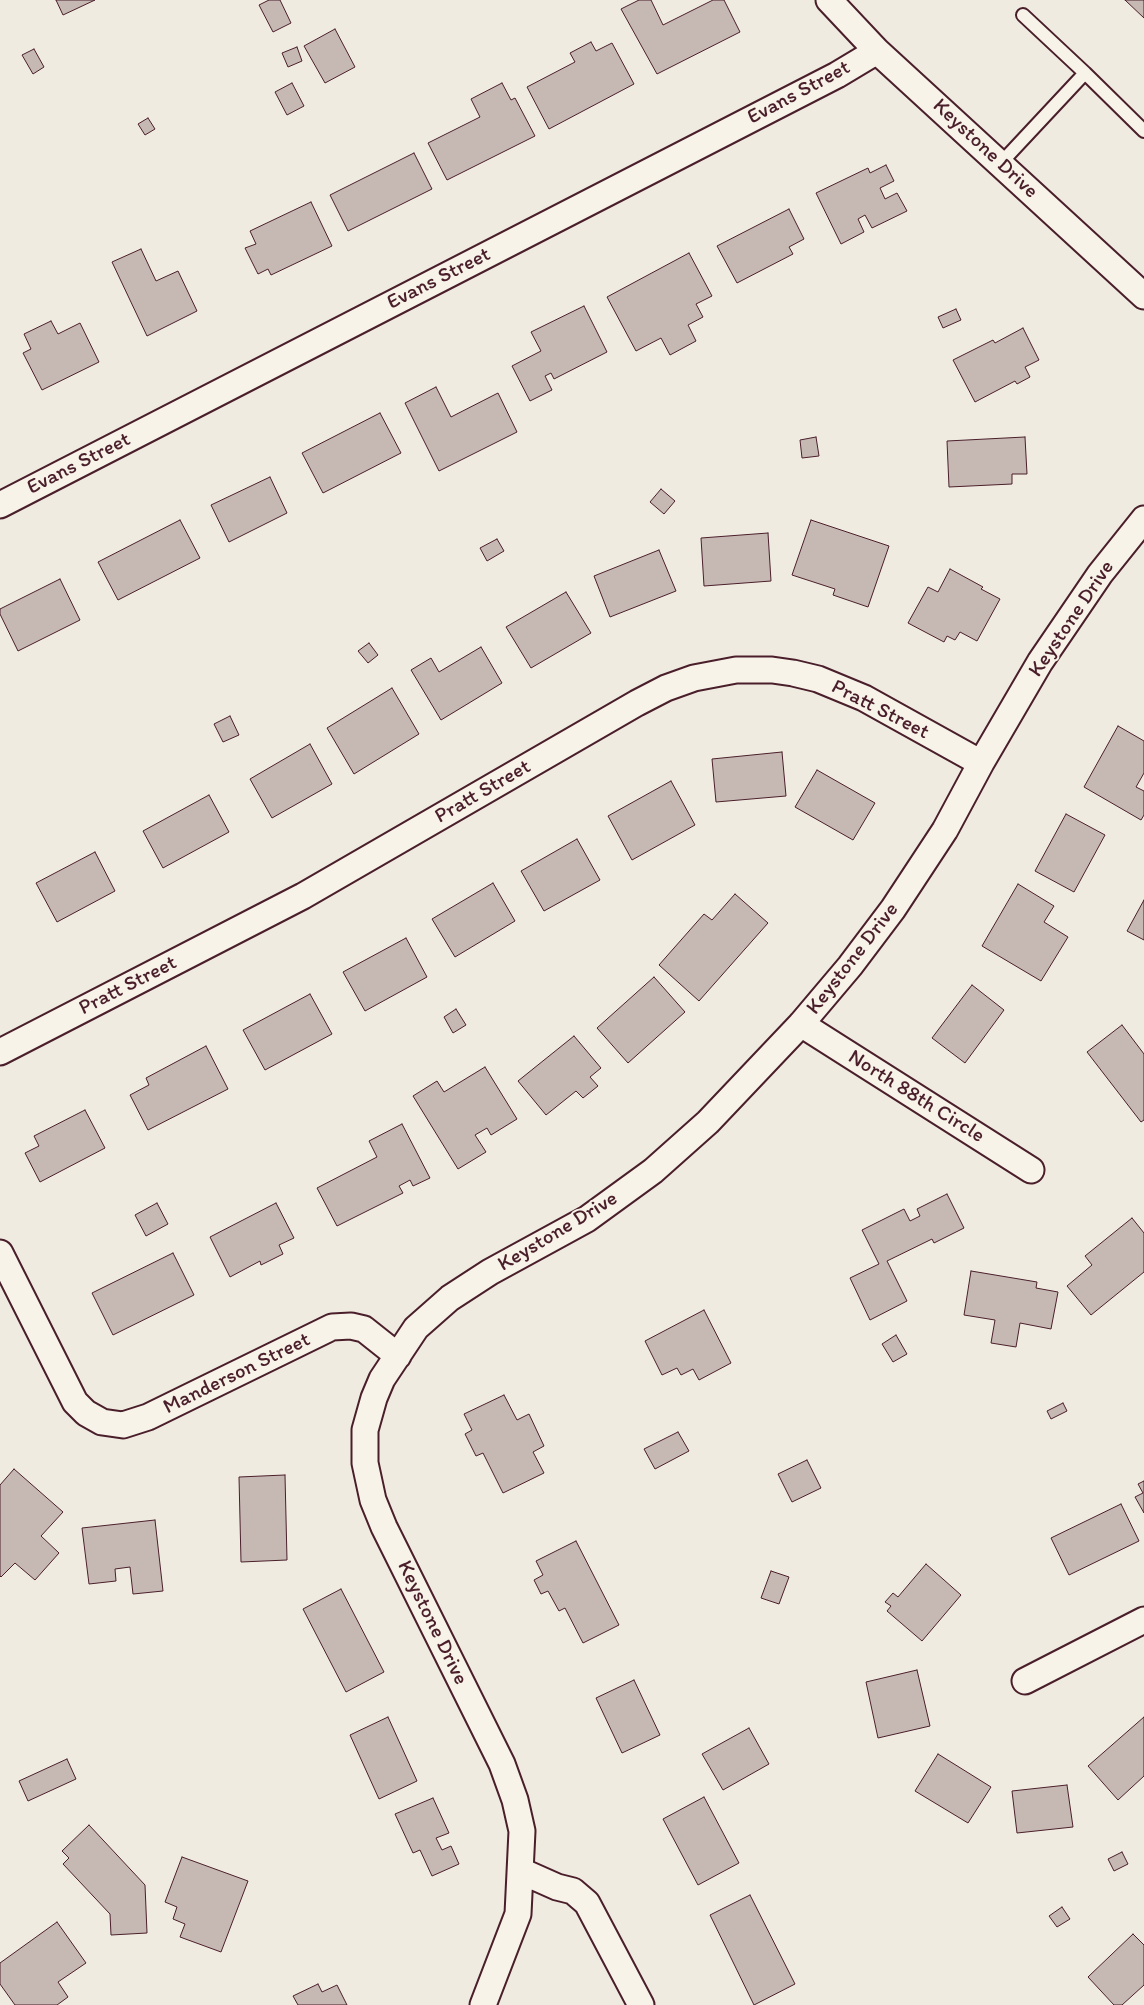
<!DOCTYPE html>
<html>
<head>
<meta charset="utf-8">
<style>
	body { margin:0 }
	canvas { display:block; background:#f0ebe0 }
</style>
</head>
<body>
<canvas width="1144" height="2005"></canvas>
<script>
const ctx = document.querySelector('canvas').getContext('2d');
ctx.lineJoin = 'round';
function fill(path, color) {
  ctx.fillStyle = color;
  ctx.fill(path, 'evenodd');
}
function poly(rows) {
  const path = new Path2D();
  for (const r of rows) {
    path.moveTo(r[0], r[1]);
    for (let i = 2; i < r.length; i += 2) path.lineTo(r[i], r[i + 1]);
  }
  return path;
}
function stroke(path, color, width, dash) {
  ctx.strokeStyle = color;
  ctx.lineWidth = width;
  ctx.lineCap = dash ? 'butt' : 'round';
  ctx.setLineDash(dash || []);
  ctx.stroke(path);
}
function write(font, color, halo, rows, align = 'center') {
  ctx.font = font + ' Itim,sans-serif';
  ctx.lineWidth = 4;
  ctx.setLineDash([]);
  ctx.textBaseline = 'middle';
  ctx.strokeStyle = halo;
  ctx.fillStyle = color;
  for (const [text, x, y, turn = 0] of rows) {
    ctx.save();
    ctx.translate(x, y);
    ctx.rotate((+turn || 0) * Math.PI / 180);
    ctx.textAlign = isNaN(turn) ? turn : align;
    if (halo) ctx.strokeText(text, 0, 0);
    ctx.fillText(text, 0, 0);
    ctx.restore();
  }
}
const building = poly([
	[56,0,95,0,63,15,56,0],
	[269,0,280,0,291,23,273,32,259,5,269,0],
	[639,0,651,0,663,25,713,0,724,0,740,32,657,74,621,9,639,0],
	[1125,0,1144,0,1144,18,1125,0],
	[335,29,355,67,325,83,304,46,335,29],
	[591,42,596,51,612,43,634,84,549,129,527,87,575,62,570,53,591,42],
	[297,47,302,61,288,67,282,53,297,47],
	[34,49,44,67,33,74,22,55,34,49],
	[292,83,304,106,287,115,275,92,292,83],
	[502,83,511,100,515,98,535,136,447,180,428,143,480,117,471,99,502,83],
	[148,118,155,129,145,135,138,124,148,118],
	[414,153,432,189,348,231,330,195,414,153],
	[886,165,894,181,880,188,885,199,897,193,907,211,872,228,865,215,858,219,864,232,841,244,816,193,868,168,870,173,886,165],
	[311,202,332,246,271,275,268,269,258,274,245,248,256,244,250,231,311,202],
	[789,209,804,239,789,247,793,254,737,283,717,246,789,209],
	[141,249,156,281,178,271,197,311,147,336,112,262,141,249],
	[689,253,712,296,696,304,703,317,688,325,696,341,670,355,661,338,636,351,607,297,689,253],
	[584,306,607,352,554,379,551,373,545,376,552,390,530,401,512,366,541,351,531,332,584,306],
	[956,309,961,320,943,328,938,317,956,309],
	[51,321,58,334,80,323,99,362,42,390,23,353,31,349,24,334,51,321],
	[1023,328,1039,360,1025,367,1030,377,1017,384,1015,381,975,402,953,360,993,340,995,343,1023,328],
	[436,387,451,417,498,393,517,432,439,471,405,403,436,387],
	[380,413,401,453,323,493,302,453,380,413],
	[816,437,819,456,802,458,800,440,816,437],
	[1025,437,1027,474,1012,474,1012,484,949,487,947,441,1025,437],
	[270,477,287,513,229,542,211,505,270,477],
	[661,489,675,501,664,514,650,502,661,489],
	[180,520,200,558,118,600,98,562,180,520],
	[811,520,889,546,868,607,833,595,835,589,792,575,811,520],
	[768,533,771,581,704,586,701,538,768,533],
	[497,539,504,551,487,561,480,548,497,539],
	[659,550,676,591,610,617,594,576,659,550],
	[950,569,983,587,981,589,1000,599,977,641,960,632,955,640,947,636,944,642,908,623,928,587,938,592,950,569],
	[60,579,80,620,18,651,0,614,0,609,60,579],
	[566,592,591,633,531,668,506,627,566,592],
	[369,643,378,655,368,663,358,651,369,643],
	[481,647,502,683,441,720,411,670,431,658,439,672,481,647],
	[392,688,419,734,354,774,327,728,392,688],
	[230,716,239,735,223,742,214,724,230,716],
	[1118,726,1144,741,1144,773,1136,787,1144,791,1144,815,1141,820,1084,787,1118,726],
	[310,744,332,784,272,818,250,779,310,744],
	[782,752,786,796,716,802,712,759,782,752],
	[817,770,875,803,853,840,795,807,817,770],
	[671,781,695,825,632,860,608,816,671,781],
	[209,795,229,832,163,868,143,831,209,795],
	[1066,814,1105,835,1074,892,1035,871,1066,814],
	[577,839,600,880,544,911,521,871,577,839],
	[95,852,115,891,57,922,36,883,95,852],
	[493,883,515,921,455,957,432,919,493,883],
	[1018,884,1054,906,1044,922,1068,937,1041,981,982,946,1018,884],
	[735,894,768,923,699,1001,659,965,704,914,712,920,735,894],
	[1144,900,1144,940,1127,931,1144,900],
	[406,938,427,977,365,1011,343,972,406,938],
	[654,977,685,1012,628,1063,597,1028,654,977],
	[972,985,1004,1010,965,1063,932,1038,972,985],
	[310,994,332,1034,265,1070,243,1030,310,994],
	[456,1009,466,1025,453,1033,444,1017,456,1009],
	[1122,1025,1144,1054,1144,1120,1141,1122,1087,1052,1122,1025],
	[574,1036,601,1068,590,1077,598,1086,583,1098,576,1091,546,1115,518,1081,574,1036],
	[206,1046,228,1089,148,1130,130,1095,149,1085,146,1078,206,1046],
	[485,1067,517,1119,491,1135,487,1128,475,1135,486,1152,458,1169,413,1096,437,1081,444,1092,485,1067],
	[85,1110,105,1148,40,1182,25,1153,39,1146,34,1136,85,1110],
	[402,1124,430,1178,413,1186,410,1180,399,1186,403,1193,337,1226,317,1188,377,1157,369,1141,402,1124],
	[947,1194,964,1228,934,1243,932,1239,887,1261,907,1301,870,1320,850,1278,879,1264,862,1230,904,1209,910,1221,920,1216,917,1209,947,1194],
	[157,1203,168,1224,146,1236,135,1215,157,1203],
	[276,1203,294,1238,279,1245,283,1254,261,1265,260,1261,230,1277,210,1237,276,1203],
	[1132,1218,1144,1233,1144,1272,1091,1315,1067,1286,1092,1265,1085,1256,1132,1218],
	[173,1253,194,1295,113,1335,92,1293,173,1253],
	[971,1271,1037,1282,1036,1288,1058,1292,1051,1329,1020,1323,1016,1347,991,1343,995,1320,964,1315,971,1271],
	[704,1310,731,1363,699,1380,693,1369,681,1375,677,1368,662,1375,645,1341,704,1310],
	[896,1335,907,1354,893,1362,882,1344,896,1335],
	[504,1395,517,1420,529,1414,544,1446,533,1452,544,1473,503,1493,483,1453,476,1456,465,1434,472,1430,464,1414,504,1395],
	[1063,1403,1067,1411,1051,1419,1047,1411,1063,1403],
	[678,1432,689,1451,655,1469,644,1449,678,1432],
	[807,1460,821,1488,792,1502,778,1474,807,1460],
	[14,1469,63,1512,41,1536,59,1553,35,1580,15,1563,1,1577,0,1576,0,1485,14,1469],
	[285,1475,287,1560,241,1562,239,1477,285,1475],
	[1144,1481,1144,1513,1135,1497,1143,1493,1138,1484,1144,1481],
	[1121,1504,1139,1541,1069,1575,1051,1538,1121,1504],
	[155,1520,163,1591,133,1594,130,1567,115,1569,116,1581,89,1584,82,1528,155,1520],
	[576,1541,619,1625,583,1643,565,1608,559,1611,548,1591,541,1594,534,1580,543,1575,536,1561,576,1541],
	[926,1564,961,1595,922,1641,887,1611,891,1606,885,1602,893,1593,898,1597,926,1564],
	[771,1571,789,1577,779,1604,761,1598,771,1571],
	[341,1589,384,1672,346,1692,303,1609,341,1589],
	[917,1670,930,1726,878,1738,866,1682,917,1670],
	[634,1680,660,1735,622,1753,596,1698,634,1680],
	[388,1717,417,1781,379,1799,350,1735,388,1717],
	[1144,1717,1144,1776,1118,1800,1088,1766,1144,1717],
	[749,1728,769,1764,723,1790,702,1754,749,1728],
	[938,1754,991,1787,968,1823,915,1791,938,1754],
	[67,1759,76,1779,28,1801,19,1781,67,1759],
	[1067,1785,1073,1827,1017,1833,1012,1791,1067,1785],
	[704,1797,739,1863,698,1885,663,1819,704,1797],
	[433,1798,449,1833,436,1838,442,1850,451,1846,459,1864,432,1876,420,1850,413,1853,395,1814,433,1798],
	[89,1825,145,1885,147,1933,111,1935,110,1914,63,1864,69,1858,62,1851,89,1825],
	[1122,1852,1128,1864,1114,1871,1108,1859,1122,1852],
	[182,1857,248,1881,221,1952,180,1937,185,1924,173,1919,177,1907,165,1902,182,1857],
	[750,1895,795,1984,754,2005,710,1915,750,1895],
	[1062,1907,1070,1919,1057,1927,1049,1916,1062,1907],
	[57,1922,86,1963,58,1982,68,1997,57,2005,15,2005,0,1984,0,1963,57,1922],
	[1133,1934,1144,1945,1144,1985,1122,2005,1114,2005,1088,1977,1133,1934],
	[318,1984,322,1992,337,1985,347,2005,298,2005,293,1996,318,1984]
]);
const service = poly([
	[1085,73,1144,131],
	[1000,164,1085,73,1023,15]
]);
const minor = poly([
	[829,0,877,51,1144,296],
	[0,505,837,75,877,51],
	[801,1024,1031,1170],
	[0,1052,303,896,637,703,666,688,694,678,736,670,772,670,793,673,818,679,864,698,981,763],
	[0,1253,75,1402,86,1413,102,1422,123,1425,148,1417,332,1327,351,1326,364,1329,398,1356],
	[1025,1681,1144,1620],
	[521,1871,557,1887,573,1891,587,1903,641,2005],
	[483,2005,518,1914,522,1831,515,1800,502,1764,384,1527,373,1500,365,1463,365,1430,374,1398,382,1379,416,1328,450,1298,490,1272,587,1219,653,1171,708,1122,801,1024,850,966,893,909,945,830,981,763,1040,662,1100,574,1144,519]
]);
const streetNames = [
	["Evans Street",799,93,-28],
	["Keystone Drive",985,149,43],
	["Evans Street",439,279,-27],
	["Evans Street",79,464,-27],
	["Keystone Drive",1072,619,-56],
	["Pratt Street",880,710,27],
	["Pratt Street",483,792,-30],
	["Keystone Drive",853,959,-52],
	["Pratt Street",128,986,-27],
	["North 88th Circle",916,1097,32],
	["Keystone Drive",558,1232,-31],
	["Manderson Street",237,1374,-26],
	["Keystone Drive",432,1623,64]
];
fill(building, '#c6b8b3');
stroke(building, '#4a1f2b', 1);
stroke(service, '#4a1f2b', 16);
stroke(minor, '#4a1f2b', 29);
stroke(service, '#f7f3e8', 12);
stroke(minor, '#f7f3e8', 25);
write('21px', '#4a1f2b', '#f7f3e8', streetNames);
</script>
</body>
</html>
